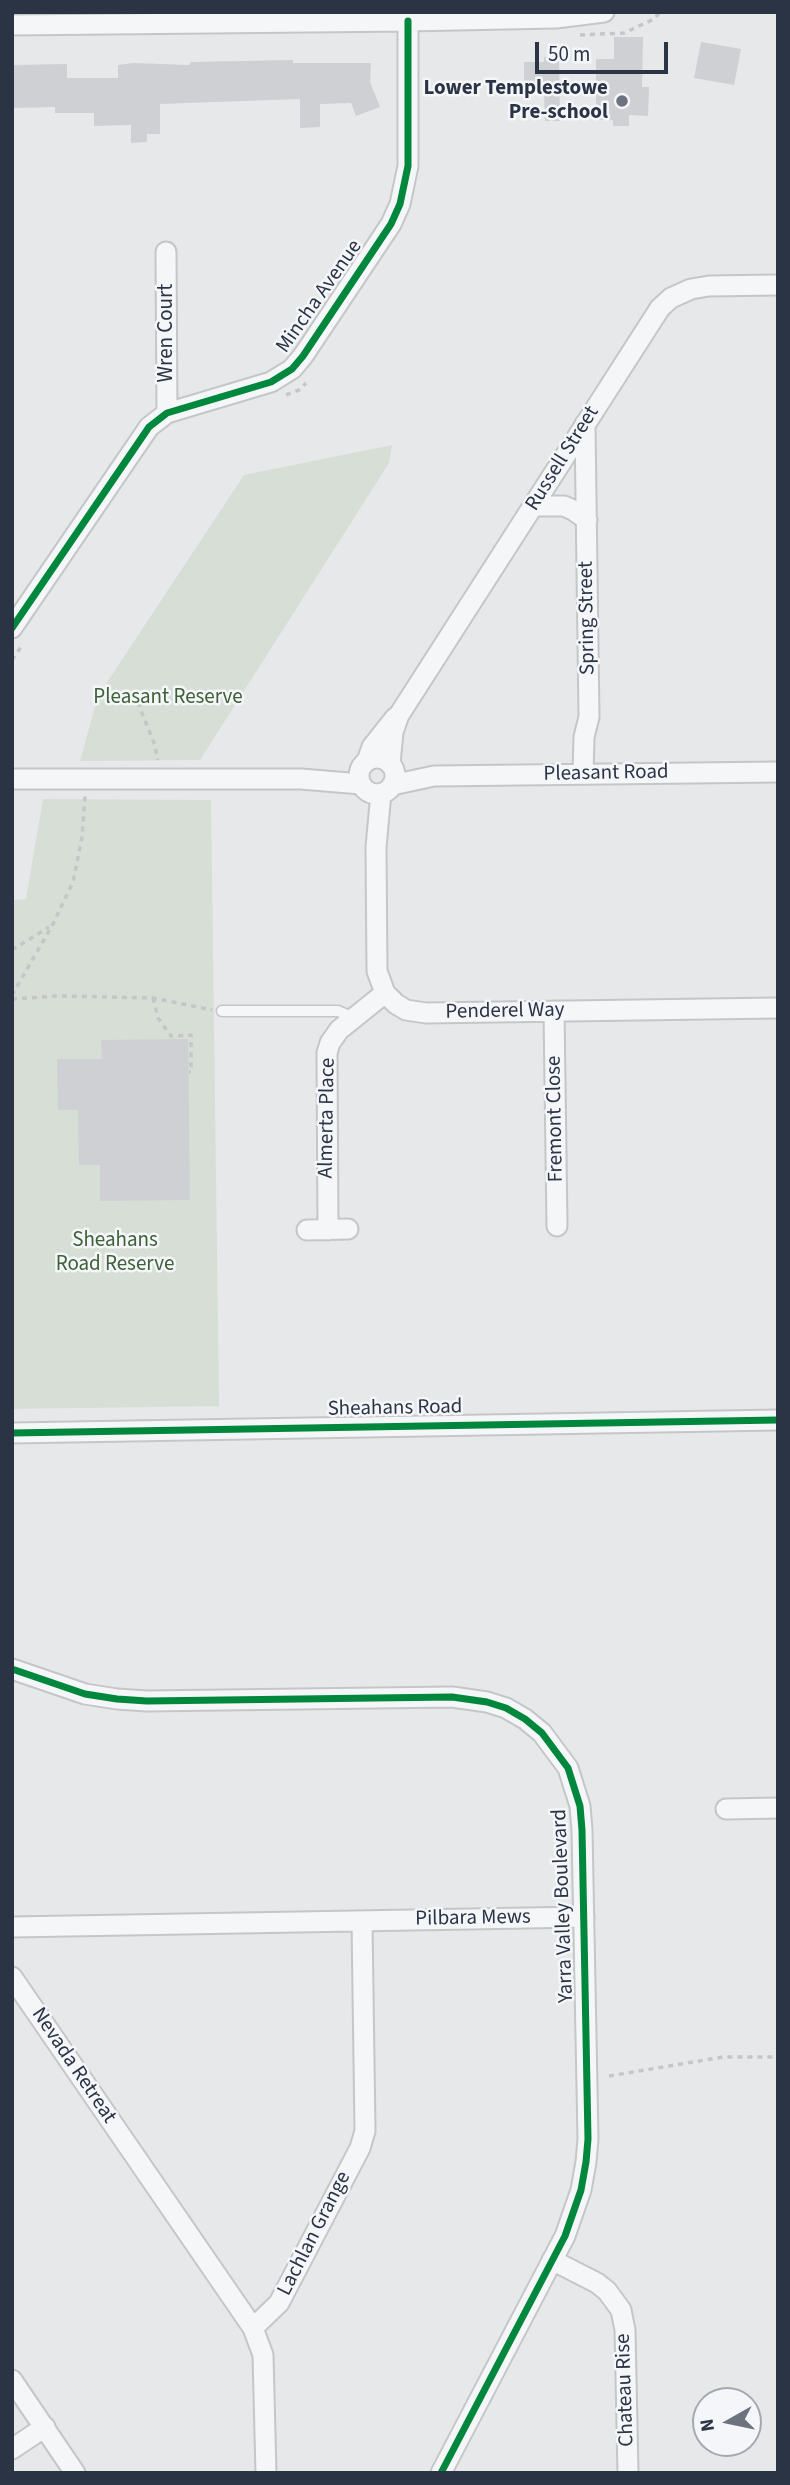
<!DOCTYPE html>
<html>
<head>
<meta charset="utf-8">
<style>
	body { margin:0 }
	#map { position:relative; width:790px; height:2485px; overflow:hidden; background:#e6e8ea; font-family:"Source Sans 3",sans-serif }
	canvas { display:block }
	.frame { position:absolute; inset:0; border:14px solid #2b3445; pointer-events:none }
	.north { position:absolute; left:692px; top:2387px; width:70px; height:70px; box-sizing:border-box; background:#f4f6f9; border:2px solid #a4a8b1; border-radius:50%; rotate:261deg; font-size:19px; font-weight:700; line-height:28px; text-align:center; color:#2b3445 }
	.north::after { content:''; display:block; margin:auto; width:24px; height:32px; background:#6c737f; clip-path:polygon(50% 0,100% 100%,50% 72%,0 100%) }
	.scale { position:absolute; left:535px; top:42px; width:133px; height:32px; box-sizing:border-box; border:4px solid #2b3445; border-top:0; padding-left:9px; font-size:21px; line-height:24px; white-space:nowrap; color:#2b3445; -webkit-text-stroke:5px #f4f6f9; paint-order:stroke }
</style>
</head>
<body>
<div id="map">
<canvas width="790" height="2485"></canvas>
<div class="frame"></div>
<div class="north">N</div>
<div class="scale">50 m</div>
</div>
<script>
const ctx = document.querySelector('canvas').getContext('2d');
ctx.lineJoin = 'round';
function fill(path, color) {
  ctx.fillStyle = color;
  ctx.fill(path, 'evenodd');
}
function poly(rows) {
  const path = new Path2D();
  for (const r of rows) {
    if (r.length === 3) {
      path.moveTo(r[0] + r[2], r[1]);
      path.arc(r[0], r[1], r[2], 0, 2 * Math.PI);
      continue;
    }
    path.moveTo(r[0], r[1]);
    for (let i = 2; i < r.length; i += 2) path.lineTo(r[i], r[i + 1]);
  }
  return path;
}
function stroke(path, color, width, dash) {
  ctx.strokeStyle = color;
  ctx.lineWidth = width;
  ctx.lineCap = dash ? 'butt' : 'round';
  ctx.setLineDash(dash || []);
  ctx.stroke(path);
}
function write(font, color, halo, rows, align = 'center') {
  ctx.font = font + ' "Source Sans 3",sans-serif';
  ctx.lineWidth = 5;
  ctx.setLineDash([]);
  ctx.textBaseline = 'middle';
  ctx.strokeStyle = halo;
  ctx.fillStyle = color;
  for (const [text, x, y, turn = 0] of rows) {
    ctx.save();
    ctx.translate(x, y);
    ctx.rotate((+turn || 0) * Math.PI / 180);
    ctx.textAlign = isNaN(turn) ? turn : align;
    if (halo) ctx.strokeText(text, 0, 0);
    ctx.fillText(text, 0, 0);
    ctx.restore();
  }
}
const green = poly([
	[392,445,389,463,200,760,80,761,98,696,244,475],
	[43,799,211,800,219,1406,12,1409,12,900,26,899]
]);
const building = poly([
	[614,37,643,37,642,87,649,87,648,116,629,115,629,126,613,126,613,120,596,120,596,59,614,59],
	[701,42,741,49,734,85,694,78],
	[544,57,559,57,560,121,545,121,544,91,524,91,524,62,544,62],
	[293,60,293,63,371,63,370,82,380,107,356,116,351,103,320,104,320,127,300,128,300,99,160,104,160,134,147,134,147,142,131,143,131,125,94,126,94,113,55,113,55,107,12,108,12,65,67,64,67,78,118,78,118,65,133,63,189,65,191,62],
	[188,1039,190,1200,100,1201,100,1165,79,1165,78,1110,58,1110,57,1059,102,1059,101,1040]
]);
const path = poly([
	[580,35,624,33,654,19,660,12],
	[286,395,299,390,306,383],
	[12,660,23,644],
	[134,693,154,743,158,760],
	[12,950,49,927],
	[12,995,52,926,73,882,82,837,85,796],
	[153,998,158,1018,171,1036,191,1035,191,1072,189,1072],
	[12,999,57,996,153,998,212,1010],
	[609,2076,723,2057,778,2057]
]);
const service = poly([
	[222,1011,338,1011,354,1018]
]);
const minor = poly([
	[12,25,408,21,556,18,604,12],
	[166,252,167,413],
	[533,506,564,506,573,510,587,520],
	[12,628,149,427,167,413,271,382,292,369,303,356,391,224,400,204,408,166,408,21],
	[377,776,18],
	[367,761,372,747,395,718],
	[390,764,393,732,399,715,660,308,671,298,691,289,709,286,778,285],
	[583,774,584,737,589,717,585,424],
	[12,779,301,779,361,784],
	[392,785,434,776,778,772],
	[381,793,376,847,377,971,385,993,396,1004,406,1010,426,1013,778,1008],
	[554,1011,557,1226],
	[307,1230,348,1229],
	[328,1230,327,1053,330,1043,339,1030,385,993],
	[12,1433,778,1420],
	[12,1669,85,1694,117,1699,147,1701,452,1697,487,1702,506,1708,525,1719,542,1733,568,1768,580,1806,582,1830,588,2139,586,2162,581,2190,565,2236,441,2473],
	[726,1809,778,1808],
	[12,1927,584,1917],
	[12,1977,253,2328],
	[552,2260,597,2283,607,2291,621,2310,625,2330,628,2473],
	[12,2380,75,2473],
	[12,2449,45,2427],
	[266,2473,263,2355,253,2328,279,2303,360,2148,365,2131,362,1921]
]);
const cycleway = poly([
	[12,628,149,427,167,413,271,382,292,369,303,356,391,224,400,204,408,166,408,21],
	[12,1433,778,1420],
	[12,1669,85,1694,117,1699,147,1701,452,1697,487,1702,506,1708,525,1719,542,1733,568,1768,580,1806,582,1830,588,2139,586,2162,581,2190,565,2236,441,2473]
]);
const markers = [
	[622,101,7,"#6c737f"]
];
const poiNames = [
	["Lower Templestowe",608,89],
	["Pre-school",608,113]
];
const streetNames = [
	["Mincha Avenue",320,297,-55],
	["Wren Court",167,333,-90],
	["Russell Street",563,459,-58],
	["Spring Street",588,618,-91],
	["Pleasant Road",606,774,-1],
	["Penderel Way",505,1012,-1],
	["Almerta Place",328,1118,-89],
	["Fremont Close",556,1119,-91],
	["Sheahans Road",395,1409,-1],
	["Yarra Valley Boulevard",564,1906,-92],
	["Pilbara Mews",473,1919,-1],
	["Nevada Retreat",73,2066,56],
	["Lachlan Grange",315,2234,-63],
	["Chateau Rise",626,2390,-92]
];
const parkNames = [
	["Pleasant Reserve",168,698],
	["Sheahans",115,1241],
	["Road Reserve",115,1265]
];
fill(green, '#d6ded6');
fill(building, '#ced0d3');
stroke(service, '#c4c6c8', 13);
stroke(minor, '#c4c6c8', 23);
stroke(path, '#c5c6ca', 3.5, [5, 5]);
stroke(service, '#f5f6f7', 10);
stroke(minor, '#f5f6f7', 19);
stroke(cycleway, '#00873e', 7);
for (const [x, y, r, color] of markers) {
  const dot = new Path2D();
  dot.arc(x, y, r, 0, 2 * Math.PI);
  ctx.fillStyle = color;
  ctx.fill(dot);
  stroke(dot, '#f4f6f9', 2.5);
}
write('bold 21px', '#2b3445', '#f4f6f9', poiNames, 'right');
write('21px', '#2b3445', '#f4f6f9', streetNames);
write('21px', '#3f6138', '#f4f6f9', parkNames);
</script>
</body>
</html>
